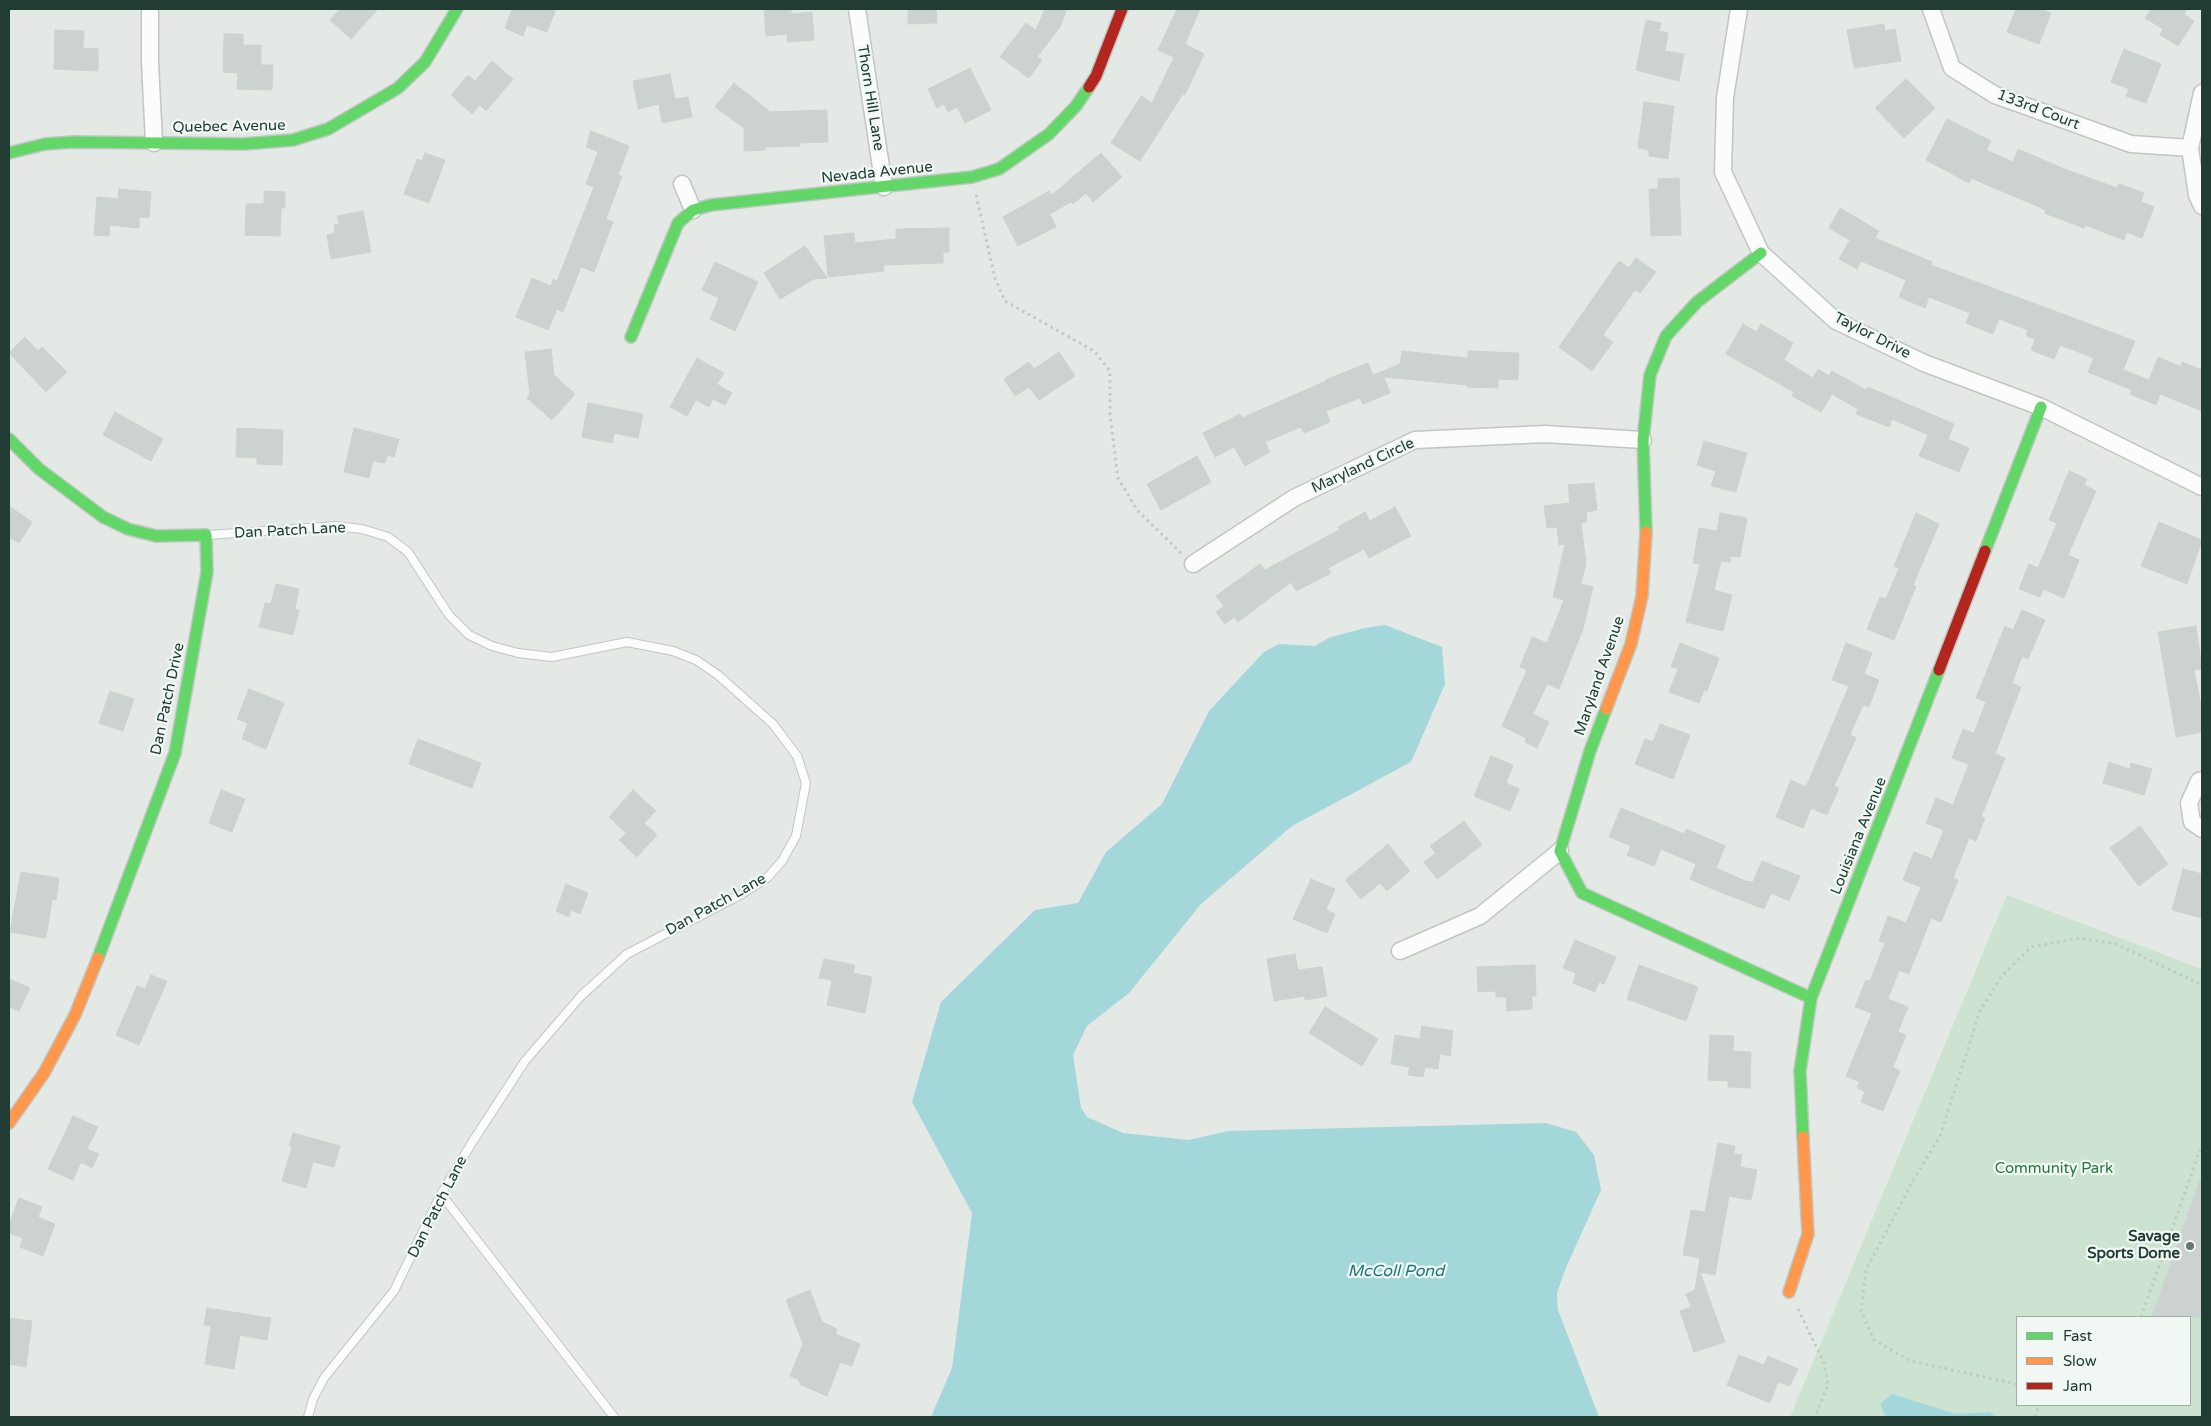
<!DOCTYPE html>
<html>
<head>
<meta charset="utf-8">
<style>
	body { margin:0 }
	#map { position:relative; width:2211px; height:1426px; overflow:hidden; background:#e4e9e6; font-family:"Varela Round",sans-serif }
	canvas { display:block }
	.frame { position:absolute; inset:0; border:10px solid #213d33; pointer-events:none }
	.legend { position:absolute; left:2016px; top:1316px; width:175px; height:90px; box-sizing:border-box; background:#f1f8f4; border:1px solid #9eada7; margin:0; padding:6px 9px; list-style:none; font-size:15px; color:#213d33 }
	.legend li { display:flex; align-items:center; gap:10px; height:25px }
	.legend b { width:25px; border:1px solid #9eada7 }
</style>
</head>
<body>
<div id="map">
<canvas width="2211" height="1426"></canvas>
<div class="frame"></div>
<ul class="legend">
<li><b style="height:6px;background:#63d668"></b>Fast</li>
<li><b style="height:6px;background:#ff974d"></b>Slow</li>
<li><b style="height:6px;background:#b3261e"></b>Jam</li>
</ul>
</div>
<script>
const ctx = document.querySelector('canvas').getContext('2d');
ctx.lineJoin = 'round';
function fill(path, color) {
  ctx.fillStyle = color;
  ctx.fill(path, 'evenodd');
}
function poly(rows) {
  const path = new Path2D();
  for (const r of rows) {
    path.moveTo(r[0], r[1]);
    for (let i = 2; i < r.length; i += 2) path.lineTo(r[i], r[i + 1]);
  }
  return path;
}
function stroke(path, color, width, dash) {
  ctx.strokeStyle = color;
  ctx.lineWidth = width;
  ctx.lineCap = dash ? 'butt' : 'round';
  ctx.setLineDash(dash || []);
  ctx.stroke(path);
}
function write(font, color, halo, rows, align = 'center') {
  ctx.font = font + ' "Varela Round",sans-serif';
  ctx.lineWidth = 4.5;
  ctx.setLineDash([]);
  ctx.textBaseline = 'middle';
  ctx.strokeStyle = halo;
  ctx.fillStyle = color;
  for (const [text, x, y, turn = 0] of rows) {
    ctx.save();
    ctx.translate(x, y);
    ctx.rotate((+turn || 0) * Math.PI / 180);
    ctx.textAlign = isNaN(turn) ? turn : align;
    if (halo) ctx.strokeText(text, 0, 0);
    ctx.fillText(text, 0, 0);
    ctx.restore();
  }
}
const green = poly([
	[2007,895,2202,969,2202,1417,1790,1417],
	[2017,1317,2190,1317,2190,1405,2017,1405]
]);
const water = poly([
	[1385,625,1442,647,1445,684,1411,762,1292,826,1201,904,1129,993,1087,1026,1073,1055,1081,1108,1087,1117,1123,1133,1189,1140,1228,1131,1466,1125,1546,1123,1576,1132,1594,1155,1601,1190,1565,1270,1557,1293,1558,1310,1599,1417,931,1417,952,1368,972,1213,912,1102,941,1002,1035,910,1078,903,1106,852,1162,804,1209,711,1264,652,1279,644,1314,646,1331,637,1365,628],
	[1892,1394,1956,1414,1990,1412,1995,1417,1886,1417,1880,1404]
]);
const building = poly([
	[340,9,378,9,351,39,330,20,340,9],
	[512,9,556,9,547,32,527,25,523,36,505,28,512,9],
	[764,9,791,9,791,14,812,12,814,40,788,42,787,34,766,36,764,9],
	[908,9,936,9,937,23,908,24,908,9],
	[1045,9,1067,9,1060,27,1037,57,1042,60,1029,78,1000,57,1026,23,1036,30,1045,9],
	[1177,9,1200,9,1185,44,1204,54,1185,95,1183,94,1140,161,1111,143,1141,96,1152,103,1174,57,1158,50,1177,9],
	[2016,9,2041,9,2051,13,2039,44,2007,32,2016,9],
	[2151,9,2187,9,2184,14,2194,21,2178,46,2160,35,2163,29,2145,18,2151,9],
	[1646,20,1661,23,1659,31,1668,33,1665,51,1684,54,1679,81,1636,70,1646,20],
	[1884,24,1885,31,1895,29,1901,61,1854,68,1847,30,1884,24],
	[55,30,84,31,83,48,98,49,98,71,54,69,55,30],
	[224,34,243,34,243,45,261,45,261,65,273,65,272,90,237,89,238,73,223,72,224,34],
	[2124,49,2161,64,2146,103,2126,96,2129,89,2111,82,2124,49],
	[492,61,513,79,486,111,480,105,472,114,451,95,468,75,475,81,492,61],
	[970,68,991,110,965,123,957,107,948,112,944,104,937,108,928,89,970,68],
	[670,74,675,99,688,97,692,117,662,123,659,104,638,109,633,81,670,74],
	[1906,79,1935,108,1904,138,1875,108,1906,79],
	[734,83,770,112,827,110,828,142,799,143,800,146,765,147,765,150,744,151,744,128,715,107,734,83],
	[1644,102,1674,106,1668,159,1649,156,1649,150,1638,148,1644,102],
	[1947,119,1991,141,1986,150,2013,162,2018,149,2062,168,2117,188,2119,184,2144,193,2141,202,2154,207,2142,238,2127,232,2124,240,2085,225,2084,228,2044,213,2046,210,1971,178,1969,183,1926,160,1947,119],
	[591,131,629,146,618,175,622,176,606,219,613,222,594,272,581,267,563,312,557,309,548,330,516,317,532,278,551,286,553,279,557,281,594,187,586,184,598,152,586,147,591,131],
	[425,153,445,160,429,203,404,194,417,159,422,161,425,153],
	[1101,153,1122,177,1093,202,1086,193,1073,204,1071,202,1050,214,1056,227,1018,246,1003,217,1049,191,1052,195,1101,153],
	[1679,178,1681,235,1651,236,1649,189,1658,189,1658,179,1679,178],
	[119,189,151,192,149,218,139,217,139,228,110,225,109,236,94,235,97,197,118,199,119,189],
	[264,191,285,192,285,208,281,208,280,236,245,235,246,204,264,204,264,191],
	[1840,208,1879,231,1875,238,1932,262,1931,265,2135,341,2123,370,2149,380,2158,357,2181,367,2182,362,2202,370,2202,411,2160,394,2156,405,2130,394,2132,390,2088,372,2094,358,2060,345,2054,359,2031,350,2035,339,2026,336,2028,330,1999,319,1993,334,1966,323,1970,313,1929,297,1925,308,1899,297,1906,280,1861,261,1857,269,1839,259,1850,240,1829,228,1840,208],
	[363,211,371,252,331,259,327,235,335,233,334,225,339,224,337,216,363,211],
	[949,228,949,252,943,252,943,263,883,265,884,271,828,277,824,236,854,233,855,243,896,239,896,229,949,228],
	[805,246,827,278,814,279,780,299,764,273,805,246],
	[1636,258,1656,272,1640,293,1635,290,1603,335,1613,342,1592,371,1559,347,1619,261,1629,268,1636,258],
	[715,262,758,282,735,331,710,319,719,298,702,290,715,262],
	[1743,324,1757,332,1761,324,1793,343,1784,360,1813,378,1818,369,1829,376,1832,371,1866,390,1868,387,1954,424,1948,439,1969,448,1959,472,1919,456,1928,435,1892,419,1889,427,1856,414,1858,409,1832,394,1821,412,1792,396,1794,392,1726,354,1743,324],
	[25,337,38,351,42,347,67,372,46,392,9,353,25,337],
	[551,349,554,375,575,394,552,420,527,398,530,394,525,352,551,349],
	[1402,351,1468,358,1468,351,1519,353,1518,380,1498,379,1498,388,1467,387,1467,385,1384,377,1390,393,1363,404,1360,398,1326,411,1330,422,1304,433,1301,427,1265,442,1270,452,1245,466,1234,447,1215,457,1203,433,1240,414,1242,418,1326,381,1325,380,1368,363,1373,375,1400,364,1402,351],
	[1059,352,1075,376,1039,400,1029,387,1015,396,1004,379,1029,362,1034,369,1059,352],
	[697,358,724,373,717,384,732,393,725,405,713,399,709,407,696,400,687,416,670,407,697,358],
	[588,403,643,414,638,438,614,433,612,443,582,437,588,403],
	[115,412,163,439,151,461,103,435,115,412],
	[237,428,283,430,282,465,257,464,257,458,236,457,237,428],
	[354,428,399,439,394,457,387,455,385,463,373,461,369,478,344,472,354,428],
	[1704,441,1747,453,1736,492,1711,486,1716,471,1697,465,1704,441],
	[1197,456,1211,482,1161,510,1147,484,1197,456],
	[2069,471,2087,479,2084,485,2096,491,2068,555,2079,560,2064,598,2043,589,2040,597,2019,589,2029,564,2038,568,2057,523,2049,520,2069,471],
	[1594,483,1597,510,1586,512,1587,522,1581,523,1586,564,1581,584,1593,587,1583,629,1559,689,1547,684,1533,714,1549,722,1537,748,1525,742,1526,738,1502,726,1527,670,1520,667,1532,637,1547,643,1564,600,1553,597,1565,544,1559,545,1557,527,1547,528,1544,506,1570,503,1568,485,1594,483],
	[9,506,32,522,19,543,9,537,9,506],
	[1395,507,1411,536,1369,558,1364,549,1328,568,1331,573,1296,591,1291,582,1238,622,1234,617,1225,624,1216,612,1224,606,1216,596,1260,564,1265,570,1339,530,1338,527,1365,512,1370,521,1395,507],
	[1720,513,1747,518,1740,557,1731,556,1730,562,1721,561,1714,590,1732,595,1723,631,1686,622,1700,564,1693,563,1699,528,1717,531,1720,513],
	[1916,513,1939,524,1913,585,1916,586,1894,640,1867,629,1880,597,1886,599,1899,568,1894,566,1916,513],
	[2159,522,2202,540,2187,584,2141,566,2159,522],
	[276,584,299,589,295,609,299,610,293,635,259,627,265,603,271,604,276,584],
	[2022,610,2045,620,2028,659,2022,656,2012,683,2021,687,1995,754,2005,758,1981,817,1985,818,1976,841,1969,838,1953,878,1958,880,1941,922,1931,918,1909,974,1899,970,1888,999,1908,1007,1898,1032,1906,1035,1893,1067,1900,1071,1883,1111,1861,1102,1865,1092,1857,1088,1860,1082,1846,1076,1872,1013,1855,1007,1866,980,1870,981,1885,943,1879,941,1888,916,1906,923,1921,887,1903,880,1914,852,1932,859,1944,830,1926,823,1936,798,1953,805,1969,764,1952,758,1963,729,1974,733,1986,702,1976,698,2005,626,2013,630,2022,610],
	[2196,626,2202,669,2194,670,2202,711,2202,732,2176,737,2158,632,2196,626],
	[1680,643,1719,658,1707,691,1704,690,1699,703,1669,692,1678,669,1671,667,1680,643],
	[1846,643,1872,653,1864,674,1879,680,1869,707,1863,705,1850,735,1856,738,1834,786,1839,788,1827,815,1811,808,1803,828,1776,817,1791,780,1806,787,1849,686,1832,680,1846,643],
	[249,689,284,703,266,749,242,739,248,723,237,719,249,689],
	[110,691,134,699,123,731,99,723,110,691],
	[1660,724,1690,735,1673,779,1635,764,1645,739,1653,742,1660,724],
	[418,739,481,763,472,788,409,764,418,739],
	[1491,756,1513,765,1506,783,1519,789,1510,811,1474,796,1491,756],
	[2109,762,2130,769,2131,763,2152,769,2144,795,2103,783,2109,762],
	[221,790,245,799,232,832,209,823,221,790],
	[633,790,656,811,644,823,657,835,637,857,619,840,626,833,609,817,633,790],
	[1621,808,1684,834,1686,829,1725,846,1716,868,1745,881,1753,882,1762,861,1800,876,1789,901,1771,893,1764,909,1715,890,1690,879,1696,864,1661,849,1654,866,1627,855,1631,846,1609,837,1621,808],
	[1464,821,1482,845,1437,879,1424,862,1436,853,1430,846,1464,821],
	[2140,826,2168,864,2139,886,2110,848,2140,826],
	[1388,844,1410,871,1387,891,1380,883,1361,899,1345,880,1388,844],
	[2183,869,2202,874,2202,918,2172,910,2183,869],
	[21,872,59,878,56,900,52,899,46,938,10,932,21,872],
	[1311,879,1335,889,1326,910,1335,914,1327,933,1293,919,1311,879],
	[566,884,588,893,580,914,571,910,569,917,556,911,566,884],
	[1575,940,1616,957,1604,984,1599,982,1595,992,1573,983,1576,973,1563,968,1575,940],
	[1295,954,1298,970,1322,967,1327,996,1305,1000,1304,996,1274,1001,1267,959,1295,954],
	[824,959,855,965,853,973,872,977,865,1013,827,1005,832,980,819,978,824,959],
	[1535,965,1536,996,1532,996,1532,1009,1507,1011,1506,997,1496,997,1496,991,1478,992,1477,967,1535,965],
	[1639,965,1698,987,1686,1021,1627,999,1639,965],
	[151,975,167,981,139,1045,116,1035,137,986,145,989,151,975],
	[9,979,30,988,19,1011,9,1007,9,979],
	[1325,1007,1378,1039,1362,1066,1309,1033,1325,1007],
	[1422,1026,1453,1031,1450,1056,1440,1054,1438,1069,1425,1067,1423,1077,1408,1075,1410,1067,1391,1064,1395,1035,1420,1039,1422,1026],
	[1710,1035,1734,1036,1733,1051,1751,1052,1750,1088,1728,1087,1728,1081,1708,1080,1710,1035],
	[73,1116,98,1127,87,1149,99,1154,92,1168,81,1162,73,1180,48,1169,73,1116],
	[293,1133,340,1146,334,1167,313,1162,306,1188,282,1181,292,1147,289,1146,293,1133],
	[1718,1143,1735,1146,1734,1154,1742,1155,1740,1167,1757,1170,1751,1200,1729,1196,1715,1275,1700,1272,1725,1342,1694,1352,1680,1311,1691,1307,1686,1294,1695,1290,1700,1258,1683,1255,1691,1210,1705,1212,1718,1143],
	[2200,1180,2202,1180,2202,1317,2152,1317,2200,1180],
	[19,1198,42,1207,38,1217,55,1224,43,1256,20,1247,23,1238,9,1233,9,1225,19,1198],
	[810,1290,822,1322,837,1329,835,1334,860,1344,852,1366,840,1362,827,1396,801,1385,798,1379,790,1376,803,1344,786,1300,810,1290],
	[207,1308,271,1318,267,1340,240,1335,234,1369,205,1364,211,1326,204,1325,207,1308],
	[9,1318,32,1321,26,1367,9,1364,9,1318],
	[1739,1355,1764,1365,1768,1356,1798,1369,1790,1386,1778,1382,1770,1403,1727,1385,1739,1355]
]);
const path = poly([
	[976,195,995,278,1005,301,1094,351,1110,371,1110,415,1118,478,1137,510,1182,554],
	[1798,1309,1824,1363,1828,1385,1815,1417],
	[2141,1317,2202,1144],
	[2017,1384,1911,1361,1874,1340,1861,1311,1866,1270,1914,1179,1940,1136,1980,1011,2001,977,2031,947,2080,938,2116,944,2202,985],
	[2035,1417,2039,1405]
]);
const lane = poly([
	[208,535,335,526,362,529,388,537,408,552,449,615,469,635,492,646,518,653,552,657,627,642,673,651,696,660,718,675,773,724,797,756,806,783,796,836,782,861,768,877,742,894,627,954,581,996,525,1061,473,1141,441,1194,394,1291,324,1378,313,1399,308,1417],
	[441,1194,614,1417]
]);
const street = poly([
	[150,9,150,62,154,143],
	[857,9,884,187],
	[1739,9,1725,98,1723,172,1761,253,1836,321,1924,363,2041,407,2202,487],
	[1931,9,1952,68,1995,95,2131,144,2190,148],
	[2202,93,2190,148,2197,195,2202,206],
	[682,184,693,210],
	[1193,564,1294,498,1415,440,1545,434,1643,440],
	[2202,780,2199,781,2189,803,2192,822,2202,829],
	[1400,951,1480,916,1560,851]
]);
const fast = poly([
	[9,153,45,144,74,142,244,144,293,140,328,129,398,88,425,62,457,9],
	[631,337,678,223,693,210,711,205,972,177,999,169,1049,134,1076,106,1089,87],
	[9,439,39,469,103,517,128,529,156,536,206,535,207,572,175,753,98,958],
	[1646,532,1643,440,1650,375,1666,336,1697,302,1761,253],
	[1985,551,2041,407],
	[1606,709,1590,751,1560,851,1582,893,1811,998],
	[1803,1137,1800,1071,1811,998,1939,670]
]);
const slow = poly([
	[1606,709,1631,644,1642,596,1646,532],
	[9,1123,44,1073,75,1015,98,958],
	[1789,1292,1808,1234,1803,1137]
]);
const jam = poly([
	[1089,87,1096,76,1122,9],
	[1939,670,1985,551]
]);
const markers = [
	[2190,1246,5,"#657972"]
];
const streetNames = [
	["Thorn Hill Lane",870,98,81],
	["133rd Court",2038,110,21],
	["Quebec Avenue",229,127,-1],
	["Nevada Avenue",877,173,-6],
	["Taylor Drive",1872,336,27],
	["Maryland Circle",1363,466,-25],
	["Dan Patch Lane",290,531,-3],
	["Maryland Avenue",1600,676,-71],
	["Dan Patch Drive",168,699,-78],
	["Louisiana Avenue",1859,836,-68],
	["Dan Patch Lane",716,905,-29],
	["Dan Patch Lane",438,1207,-63]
];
const parkNames = [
	["Community Park",2054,1169]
];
const poiNames = [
	["Savage",2180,1237],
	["Sports Dome",2180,1254]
];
const waterNames = [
	["McColl Pond",1396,1272]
];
fill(green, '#cce3d1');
fill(water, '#a3d7d9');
fill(building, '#ccd2cf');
stroke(building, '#ccd2cf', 1);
stroke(lane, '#c1c6c3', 10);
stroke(street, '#c1c6c3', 19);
stroke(fast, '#bfc7c3', 14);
stroke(slow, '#bfc7c3', 14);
stroke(jam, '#bfc7c3', 14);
stroke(path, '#c0cac4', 3, [2.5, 4]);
stroke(lane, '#fbfcfb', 8);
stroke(street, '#fbfcfb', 16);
stroke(fast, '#63d668', 11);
stroke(slow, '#ff974d', 11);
stroke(jam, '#b3261e', 11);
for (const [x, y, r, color] of markers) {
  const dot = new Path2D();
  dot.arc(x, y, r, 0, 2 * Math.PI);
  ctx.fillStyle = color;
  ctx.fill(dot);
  stroke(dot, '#f1f8f4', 2);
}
write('15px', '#213d33', '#f1f8f4', streetNames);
write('15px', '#29763f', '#f1f8f4', parkNames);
write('bold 15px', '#213d33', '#f1f8f4', poiNames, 'right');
write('italic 16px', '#19757b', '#f1f8f4', waterNames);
</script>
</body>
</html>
